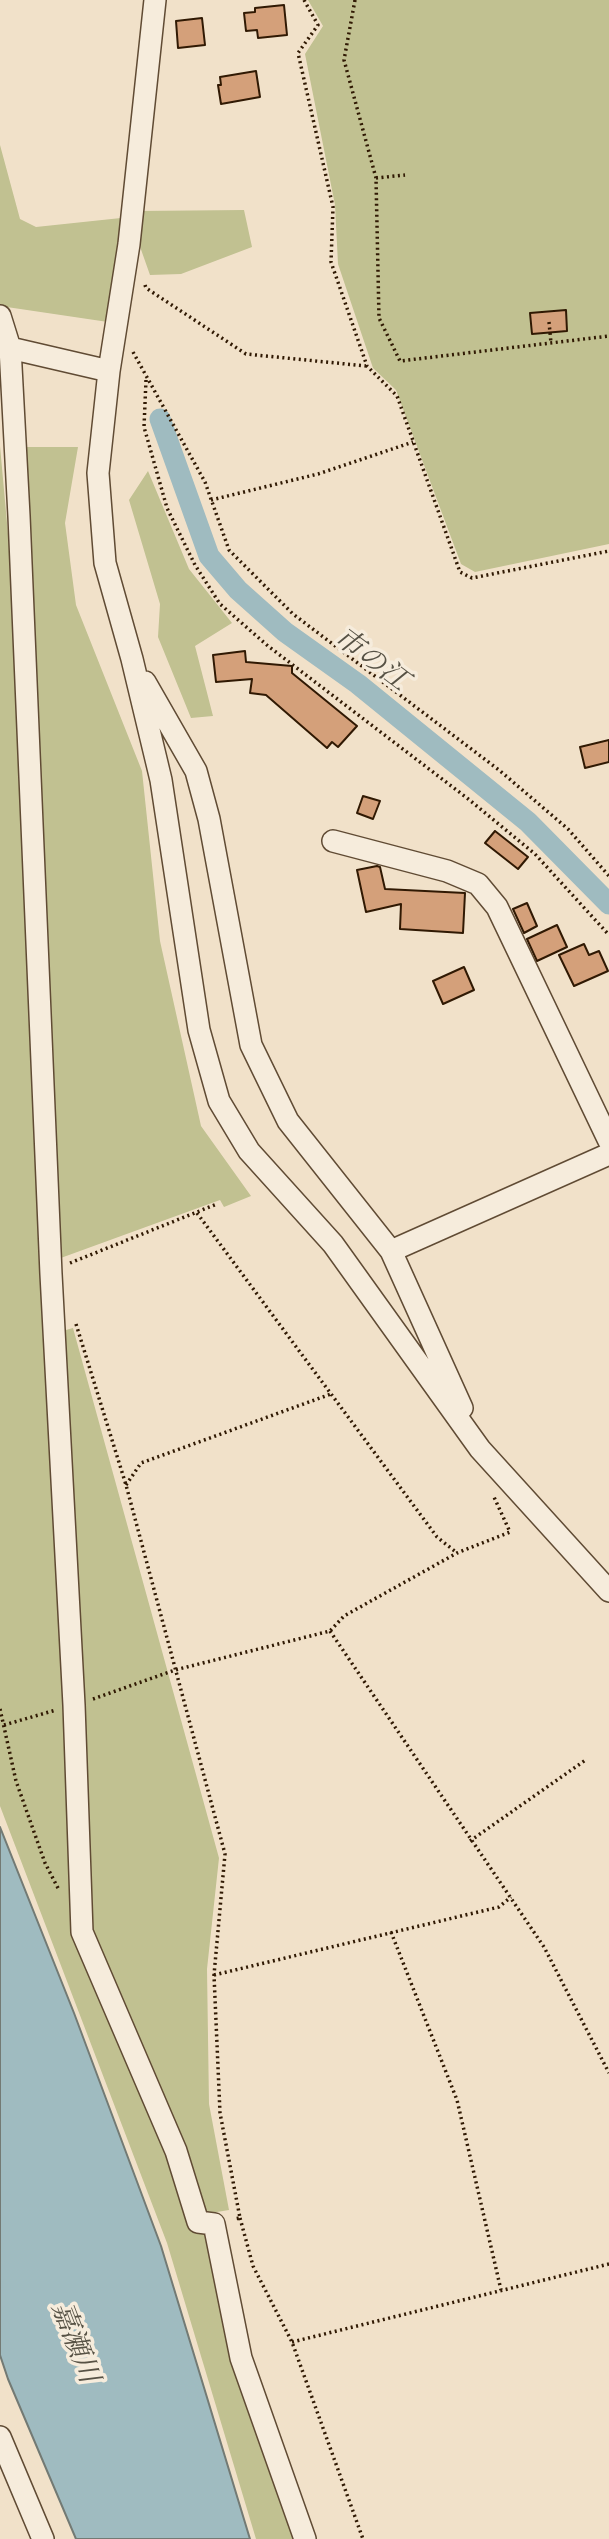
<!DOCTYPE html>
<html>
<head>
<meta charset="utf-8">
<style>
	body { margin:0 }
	canvas { display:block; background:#f1e1c9 }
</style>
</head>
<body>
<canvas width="609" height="2539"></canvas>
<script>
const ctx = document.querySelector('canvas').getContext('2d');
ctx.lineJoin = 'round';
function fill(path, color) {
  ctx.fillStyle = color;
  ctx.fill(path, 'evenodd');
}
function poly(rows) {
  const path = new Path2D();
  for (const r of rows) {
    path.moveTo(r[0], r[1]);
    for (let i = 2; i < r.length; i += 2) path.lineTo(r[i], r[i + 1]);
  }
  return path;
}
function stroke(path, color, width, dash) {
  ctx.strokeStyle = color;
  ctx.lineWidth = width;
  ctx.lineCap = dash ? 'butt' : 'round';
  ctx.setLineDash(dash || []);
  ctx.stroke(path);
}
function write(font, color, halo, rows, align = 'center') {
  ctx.font = font + ' "IM FELL Double Pica","Noto Serif JP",serif';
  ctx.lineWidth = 7;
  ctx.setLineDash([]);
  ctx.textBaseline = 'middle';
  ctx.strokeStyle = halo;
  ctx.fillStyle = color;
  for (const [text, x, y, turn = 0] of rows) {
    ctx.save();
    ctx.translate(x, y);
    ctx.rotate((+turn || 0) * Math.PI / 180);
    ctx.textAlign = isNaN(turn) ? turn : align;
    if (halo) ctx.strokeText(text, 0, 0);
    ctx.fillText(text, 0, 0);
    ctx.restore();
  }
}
const green = poly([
	[308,0,609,0,609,544,475,572,461,564,396,390,373,368,338,264,335,205,305,54,323,26],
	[0,145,20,219,36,227,121,218,108,322,0,306],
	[244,210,252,247,181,274,150,275,138,241,138,211],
	[0,446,9,545,64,1698,59,1332,73,1328,219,1858,207,1969,209,2104,229,2210,205,2214,299,2539,256,2539,167,2243,0,1806],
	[22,447,78,447,65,523,76,605,142,771,160,941,201,1126,251,1196,224,1207,220,1200,58,1259],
	[148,471,189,569,232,623,195,646,213,716,191,718,158,637,160,604,129,500]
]);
const water = poly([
	[0,1827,74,2013,161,2246,250,2539,76,2539,8,2379,0,2355,0,1827]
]);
const canal = poly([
	[160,419,209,556,238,590,285,632,358,684,528,822,609,904]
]);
const building = poly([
	[284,5,287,35,258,38,257,30,246,31,244,13,255,12,255,8,284,5],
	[202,18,205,45,178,48,176,21,202,18],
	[256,71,260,97,221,104,218,85,221,85,220,77,256,71],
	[566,310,567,331,532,334,530,313,566,310],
	[245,651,246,662,292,666,292,673,357,726,338,747,332,742,327,748,266,695,250,693,252,679,216,682,213,655,245,651],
	[609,740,609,762,585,768,580,747,609,740],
	[363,796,380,801,373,819,357,813,363,796],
	[495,831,528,857,518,869,485,843,495,831],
	[377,866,380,867,385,889,465,893,463,933,400,929,401,904,366,912,357,870,377,866],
	[527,903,537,926,524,933,513,909,527,903],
	[557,925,567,947,537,961,527,939,557,925],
	[584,944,589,955,599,951,608,971,574,986,559,955,584,944],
	[464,967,474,990,443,1004,433,981,464,967]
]);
const path = poly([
	[304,0,318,25,298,53,333,207,331,262,367,366,397,396,460,572,472,578,609,551],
	[355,0,344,60,376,178,379,318,400,361,609,336],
	[376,178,405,175],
	[145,285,146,288,246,354,366,366],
	[549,322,551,343],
	[133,352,205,482,229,550,293,614,499,770,568,829,609,876],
	[146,380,144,427,167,508,195,565,220,604,268,646,467,798,535,854,609,935],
	[211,500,318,474,413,442],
	[197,1213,437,1537,457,1553],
	[70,1263,217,1204],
	[76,1324,126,1485,225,1854,214,1975,220,2113,240,2218,234,2219],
	[126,1485,141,1463,331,1394],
	[330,1631,544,1947,609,2073],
	[93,1699,175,1670,330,1631,344,1616,457,1553,510,1532,494,1497],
	[0,1709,16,1781,45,1863,59,1890],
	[4,1725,56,1710],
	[470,1841,587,1759],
	[391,1932,457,2100,501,2290],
	[214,1975,499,1907,511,1897],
	[240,2218,253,2266,292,2342,363,2539],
	[292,2342,609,2264]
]);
const minor = poly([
	[155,0,129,244,109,371,98,473,105,563,132,659,161,780,199,1030,219,1101,249,1151,333,1244,480,1449,609,1591],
	[0,316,10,348,109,371],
	[10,348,19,516,51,1274,74,1705,82,1932,176,2151,198,2222,214,2224,241,2358,305,2539],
	[145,682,196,771,209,819,251,1045,288,1121,391,1251],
	[333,841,447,871,478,884,497,907,609,1141],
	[462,1408,391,1251,609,1154],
	[0,2437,43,2539]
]);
const waterNames = [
	["市の江",370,661,37],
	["嘉瀬川",73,2343,69]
];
fill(green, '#c1c191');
fill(water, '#9fbbc0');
stroke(water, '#737a74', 2);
stroke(canal, '#9fbbc0', 21);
fill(building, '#d4a07a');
stroke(building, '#301903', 2);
stroke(minor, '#604b34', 24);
stroke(path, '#301903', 3.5, [2, 3.5]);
stroke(minor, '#f6ecdc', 21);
write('italic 28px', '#575245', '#f6ecdc', waterNames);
</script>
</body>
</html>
